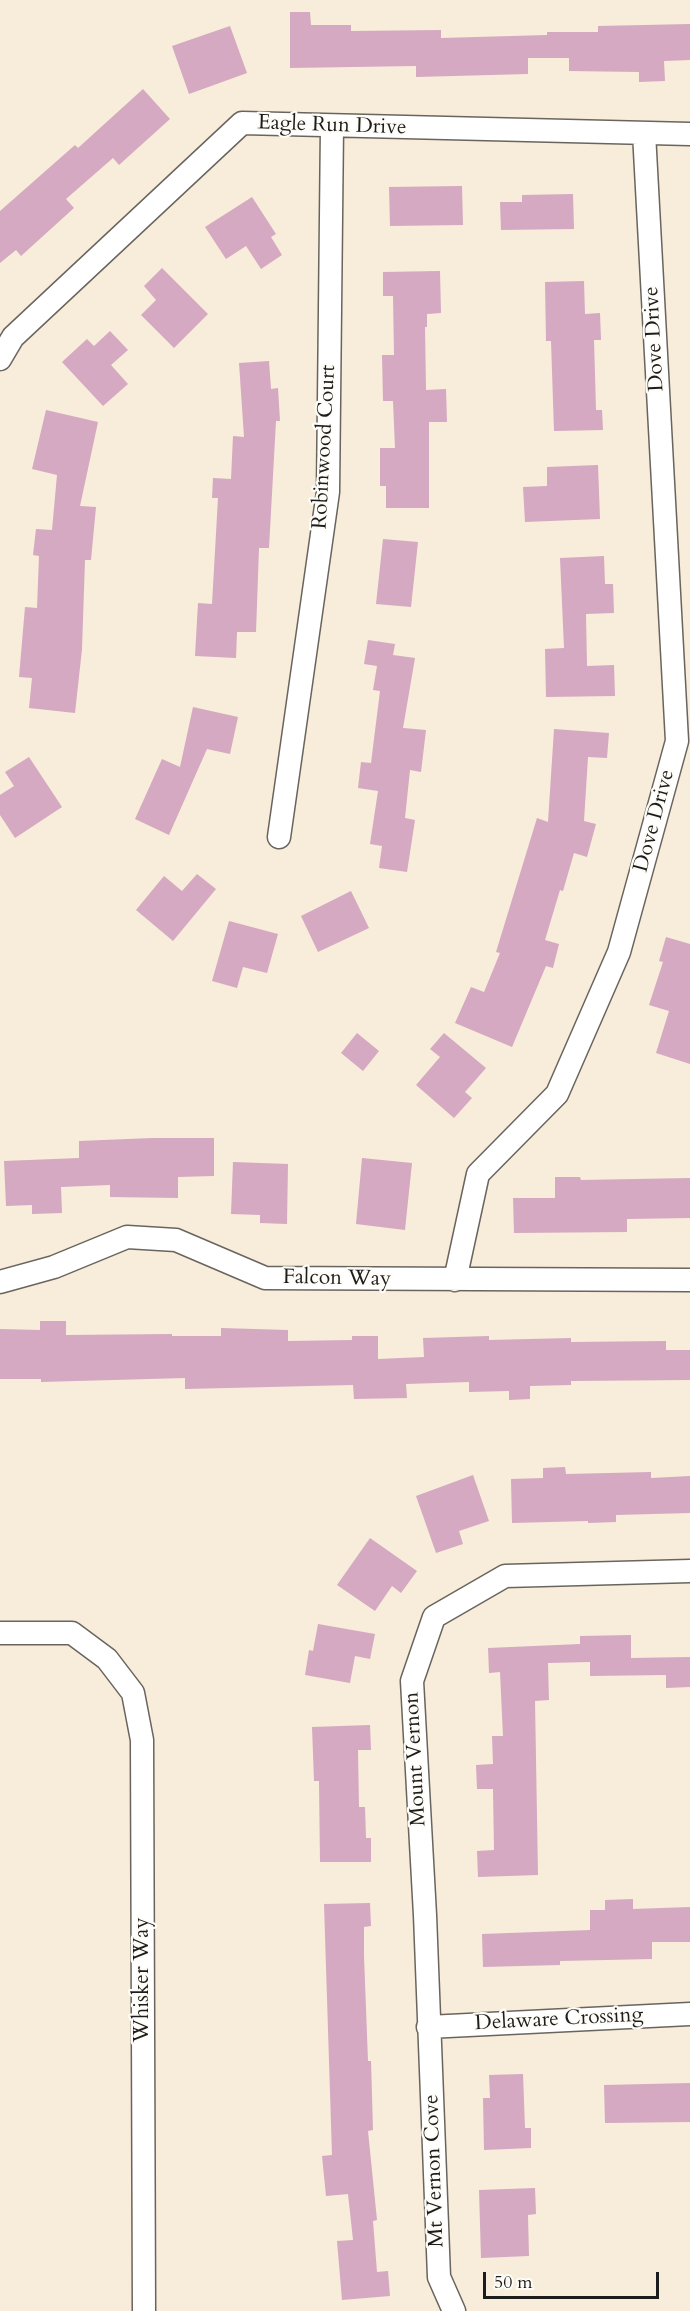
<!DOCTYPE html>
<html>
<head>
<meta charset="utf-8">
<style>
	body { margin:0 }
	#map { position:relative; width:690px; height:2311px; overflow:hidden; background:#f8ecda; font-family:Cardo,serif }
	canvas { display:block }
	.scale { position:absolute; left:483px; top:2272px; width:176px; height:27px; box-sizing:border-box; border:3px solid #1c1c1c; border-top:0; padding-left:8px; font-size:18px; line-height:21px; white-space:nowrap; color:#1c1c1c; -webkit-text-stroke:4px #fdfcf7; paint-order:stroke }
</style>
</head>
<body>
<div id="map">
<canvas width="690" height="2311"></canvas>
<div class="scale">50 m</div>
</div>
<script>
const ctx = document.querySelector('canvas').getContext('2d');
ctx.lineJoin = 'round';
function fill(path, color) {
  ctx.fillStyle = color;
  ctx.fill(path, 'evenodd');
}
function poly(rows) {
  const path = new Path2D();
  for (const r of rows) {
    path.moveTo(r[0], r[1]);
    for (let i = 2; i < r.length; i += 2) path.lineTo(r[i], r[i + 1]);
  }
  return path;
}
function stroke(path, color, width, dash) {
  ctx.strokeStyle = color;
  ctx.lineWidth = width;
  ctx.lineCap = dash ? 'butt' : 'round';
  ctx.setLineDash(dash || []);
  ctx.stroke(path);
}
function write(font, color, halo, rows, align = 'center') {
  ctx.font = font + ' Cardo,serif';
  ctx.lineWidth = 4.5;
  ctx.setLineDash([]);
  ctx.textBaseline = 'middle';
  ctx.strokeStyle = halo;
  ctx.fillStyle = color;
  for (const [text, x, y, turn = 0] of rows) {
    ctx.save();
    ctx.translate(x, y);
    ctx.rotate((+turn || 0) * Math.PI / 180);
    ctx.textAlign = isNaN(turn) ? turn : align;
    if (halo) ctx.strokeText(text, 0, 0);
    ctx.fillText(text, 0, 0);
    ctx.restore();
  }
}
const building = poly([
	[290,12,310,12,311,25,351,25,351,31,441,30,441,38,547,35,547,32,598,32,598,26,690,24,690,60,664,61,665,81,639,82,639,72,569,71,569,58,528,58,528,74,416,77,416,66,290,68],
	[230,26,247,73,189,94,172,46],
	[143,89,170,119,119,165,113,158,66,199,74,208,21,256,16,250,0,263,0,211,75,145,78,148],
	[462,186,463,225,390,226,389,187],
	[573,194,574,229,501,230,500,202,522,202,522,195],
	[252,197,276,234,271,237,282,255,261,269,246,246,226,259,205,227],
	[162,268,208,314,174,348,141,315,156,300,144,286],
	[440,271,441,313,427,314,427,327,425,327,426,390,446,389,447,422,429,422,429,508,386,508,386,486,380,486,380,448,395,448,393,401,383,401,382,355,394,355,393,296,383,296,383,272],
	[584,281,585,314,600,313,601,340,594,340,596,410,602,410,603,430,554,431,551,341,546,341,545,282],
	[110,331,128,350,111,365,128,384,103,406,62,362,87,339,94,346],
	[269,361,271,389,278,388,280,421,276,421,269,548,259,548,256,632,237,632,236,658,195,656,198,603,212,604,218,498,212,498,213,478,231,479,233,436,244,437,239,363],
	[46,410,98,422,80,506,96,507,91,560,85,560,82,649,75,713,29,708,32,678,19,677,25,607,37,608,39,556,33,555,36,529,52,530,57,475,32,469],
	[598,465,600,519,525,522,523,487,547,486,547,467],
	[383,539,418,542,411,607,376,604],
	[604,556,605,584,613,584,614,613,586,614,587,666,614,665,615,696,546,697,545,649,564,648,560,558],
	[368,640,395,644,393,655,415,658,403,728,426,730,421,772,410,770,405,818,415,820,407,872,379,868,382,846,370,844,378,791,358,788,361,762,371,763,380,691,373,690,377,666,364,664],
	[193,707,238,717,230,754,207,749,169,835,135,819,162,759,180,767],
	[554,729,609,733,607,758,588,757,584,821,596,824,587,857,574,853,563,891,560,890,545,940,559,944,553,968,546,966,512,1047,455,1023,471,987,484,992,500,953,496,952,537,818,548,822],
	[29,757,62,807,15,838,0,815,0,795,14,786,5,772],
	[197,874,216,889,173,941,136,910,164,876,182,891],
	[351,891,369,928,318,952,301,916],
	[229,921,278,934,267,973,243,967,237,988,212,981],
	[666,937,690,944,690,1064,656,1053,669,1011,649,1005,663,962,659,961],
	[357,1033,379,1051,363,1071,341,1053],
	[444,1033,486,1068,465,1092,472,1098,454,1118,416,1085,440,1057,430,1049],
	[152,1138,214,1138,214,1176,178,1177,178,1198,110,1197,110,1185,61,1187,62,1213,32,1214,32,1205,6,1206,4,1161,79,1158,79,1141],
	[362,1158,412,1163,405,1230,356,1224],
	[233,1162,288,1164,287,1224,260,1223,260,1215,231,1214],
	[555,1177,580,1177,581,1180,690,1178,690,1218,627,1219,627,1232,514,1233,513,1198,555,1198],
	[40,1321,66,1321,66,1335,172,1334,172,1336,221,1336,221,1328,288,1330,288,1341,352,1340,352,1336,378,1336,378,1359,424,1357,423,1338,489,1336,489,1340,571,1338,571,1342,666,1341,666,1350,690,1350,690,1380,571,1381,571,1385,530,1386,530,1399,509,1400,509,1391,469,1392,469,1382,406,1384,407,1398,354,1399,353,1385,185,1389,185,1378,41,1382,41,1379,0,1379,0,1329,40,1330],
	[565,1467,566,1474,651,1472,651,1478,690,1476,690,1513,616,1515,616,1522,588,1523,588,1521,512,1523,511,1479,543,1478,543,1468],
	[473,1475,489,1521,459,1531,463,1544,436,1553,416,1496],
	[370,1538,417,1571,401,1593,392,1586,375,1611,337,1585],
	[318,1624,375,1634,370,1659,355,1656,350,1683,305,1675,309,1650,313,1651],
	[631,1635,631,1658,690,1657,690,1687,666,1688,666,1675,590,1676,590,1662,548,1663,549,1700,535,1701,538,1875,478,1877,477,1851,494,1850,493,1789,477,1789,476,1765,493,1764,492,1736,503,1736,500,1672,489,1673,488,1648,580,1644,580,1636],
	[370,1725,371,1750,358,1750,359,1807,365,1807,366,1838,371,1838,371,1862,320,1862,319,1781,314,1781,312,1727],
	[633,1899,633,1909,690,1907,690,1942,652,1942,652,1959,560,1961,560,1965,483,1967,482,1934,590,1930,590,1910,605,1910,605,1900],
	[370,1903,371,1926,364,1927,364,1956,368,2061,371,2061,373,2130,368,2131,377,2220,373,2221,377,2272,388,2271,390,2296,342,2300,337,2241,353,2240,348,2194,326,2196,322,2156,332,2155,324,1904],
	[523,2074,525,2128,531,2128,531,2148,484,2150,483,2098,490,2098,489,2075],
	[690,2083,690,2122,605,2123,604,2085],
	[535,2188,536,2214,528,2215,529,2256,481,2258,479,2190]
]);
const street = poly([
	[0,359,13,337,242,123,690,134],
	[279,837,328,492,332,126],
	[455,1280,478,1174,557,1094,619,952,677,741,644,133],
	[0,1282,54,1267,127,1237,176,1240,265,1278,690,1280],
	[0,1633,72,1633,107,1659,133,1693,142,1740,144,2311],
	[428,2027,690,2014],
	[454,2311,439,2277,425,1915,412,1681,434,1617,505,1576,690,1571]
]);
const streetNames = [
	["Eagle Run Drive",332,126,2],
	["Dove Drive",655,339,-93],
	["Robinwood Court",325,447,-87],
	["Dove Drive",655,821,-75],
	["Falcon Way",337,1279,1],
	["Mount Vernon",416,1759,-93],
	["Whisker Way",143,1980,-90],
	["Delaware Crossing",559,2020,-3],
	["Mt Vernon Cove",435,2171,-92]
];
fill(building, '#d4a9c1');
stroke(street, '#69655e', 25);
stroke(street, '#fff', 22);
write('21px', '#1c1c1c', '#fdfcf7', streetNames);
</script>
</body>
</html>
